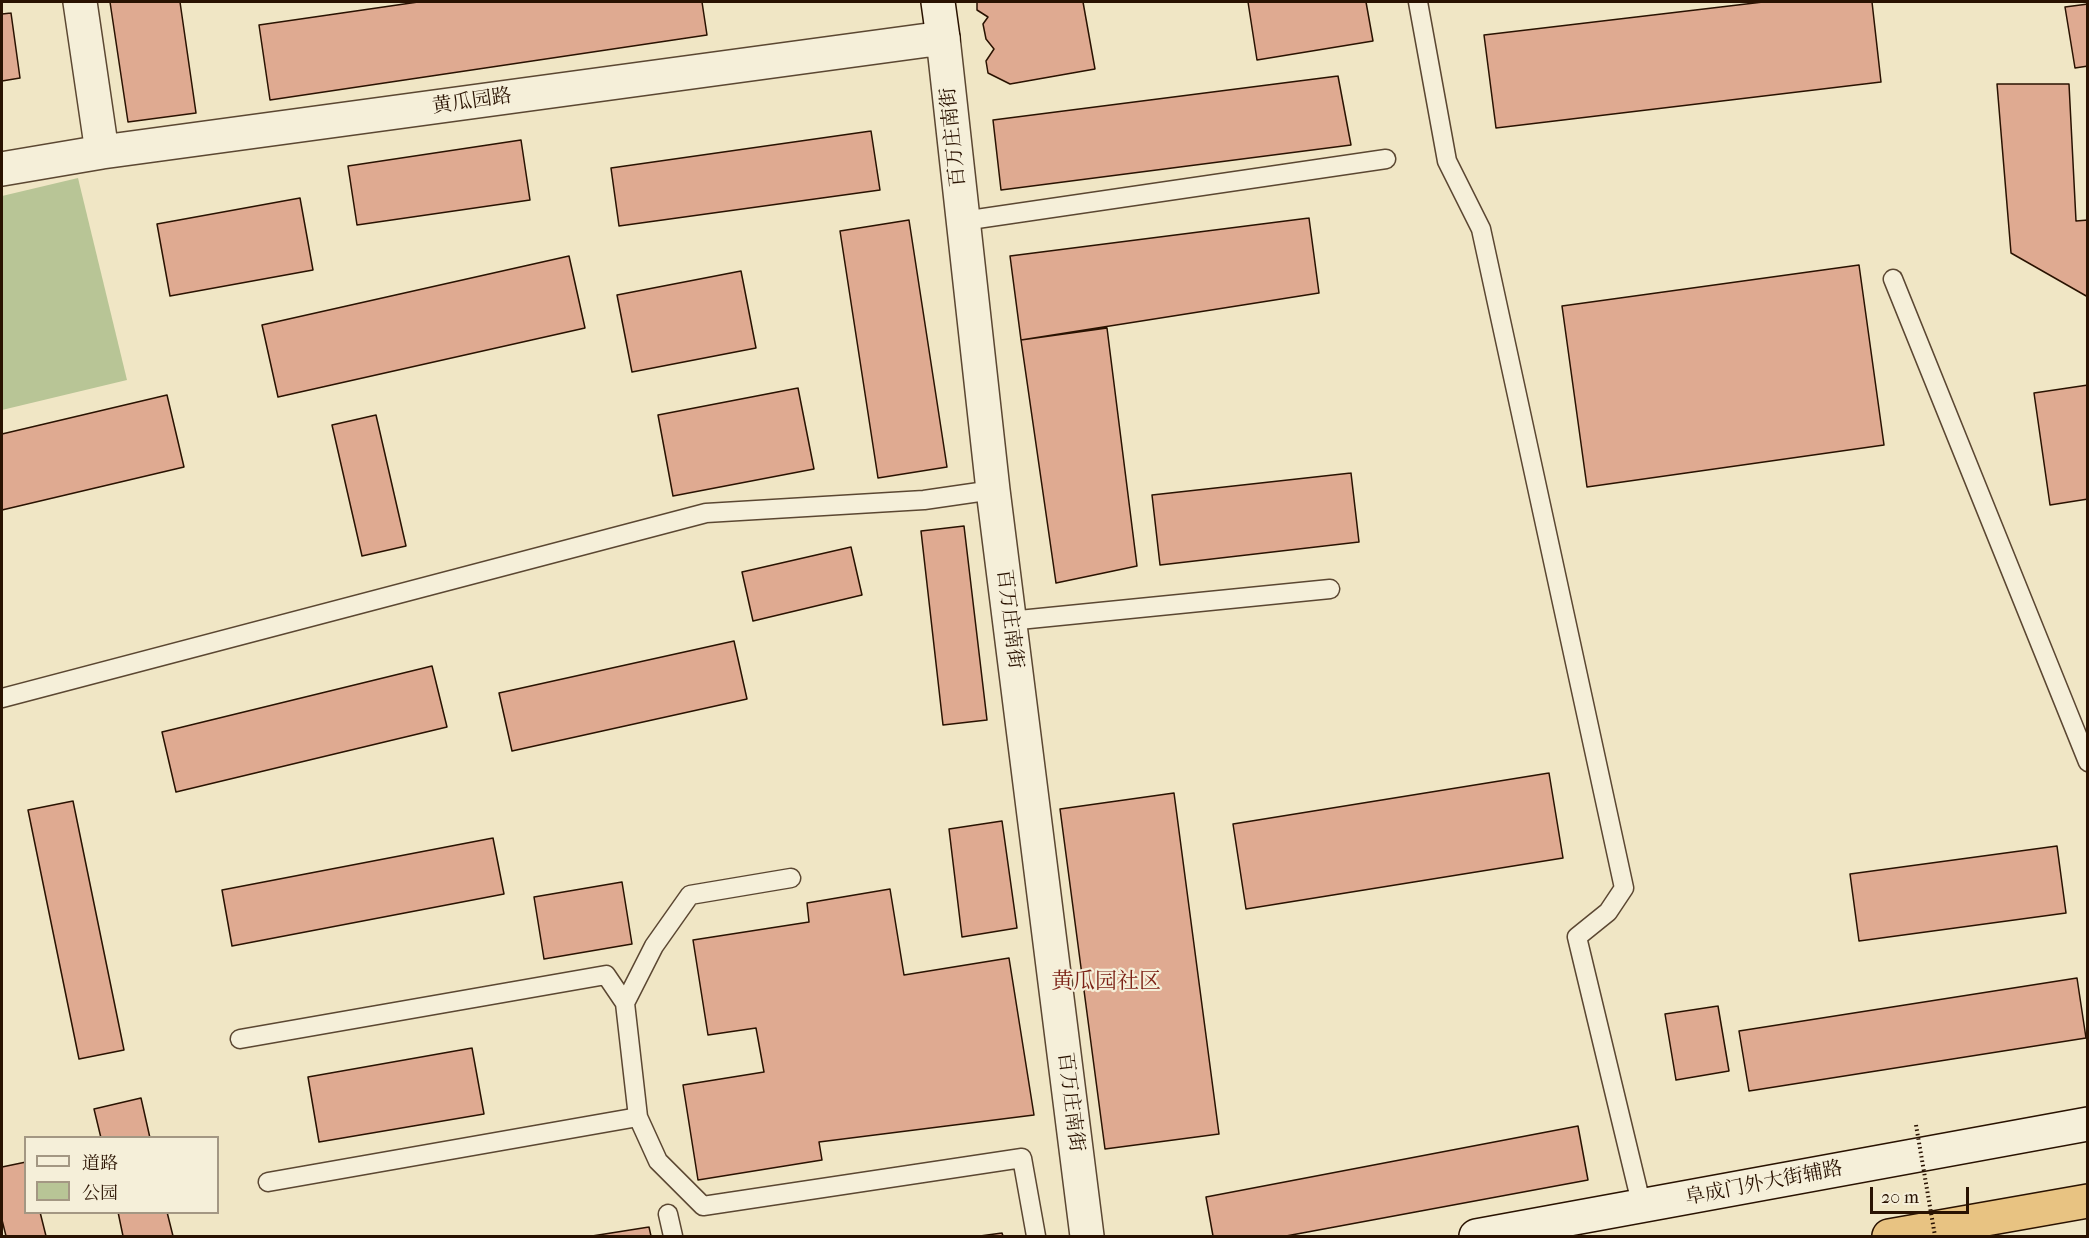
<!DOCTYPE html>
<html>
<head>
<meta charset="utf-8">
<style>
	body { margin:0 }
	#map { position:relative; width:2089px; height:1238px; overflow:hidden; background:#f0e6c5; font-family:"IM FELL French Canon","Noto Serif SC",serif }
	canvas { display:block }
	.frame { position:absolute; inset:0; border:3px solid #291201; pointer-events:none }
	.legend { position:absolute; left:24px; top:1136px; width:195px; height:78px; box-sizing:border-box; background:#f5efd9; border:2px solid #a39783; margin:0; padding:8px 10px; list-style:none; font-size:18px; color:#291201 }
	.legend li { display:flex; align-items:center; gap:12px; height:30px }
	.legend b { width:30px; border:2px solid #a39783 }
	.scale { position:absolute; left:1870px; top:1187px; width:99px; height:27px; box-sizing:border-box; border:3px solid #291201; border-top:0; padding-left:8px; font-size:18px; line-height:21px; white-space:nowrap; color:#291201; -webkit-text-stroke:4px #f5efd9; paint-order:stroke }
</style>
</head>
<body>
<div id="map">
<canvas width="2089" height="1238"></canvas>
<div class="frame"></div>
<ul class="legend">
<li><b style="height:8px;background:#f5efd9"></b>道路</li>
<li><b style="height:16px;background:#b8c596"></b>公园</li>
</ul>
<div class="scale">20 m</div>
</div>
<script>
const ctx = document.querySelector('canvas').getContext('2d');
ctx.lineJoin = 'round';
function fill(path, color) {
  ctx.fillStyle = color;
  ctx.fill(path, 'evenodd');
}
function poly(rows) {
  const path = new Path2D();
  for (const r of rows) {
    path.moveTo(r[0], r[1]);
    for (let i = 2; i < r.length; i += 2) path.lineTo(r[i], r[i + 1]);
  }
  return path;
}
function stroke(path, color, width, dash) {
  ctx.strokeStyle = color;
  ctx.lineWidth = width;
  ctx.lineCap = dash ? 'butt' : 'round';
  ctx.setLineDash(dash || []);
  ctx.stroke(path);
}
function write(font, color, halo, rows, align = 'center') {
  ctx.font = font + ' "IM FELL French Canon","Noto Serif SC",serif';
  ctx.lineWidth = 4.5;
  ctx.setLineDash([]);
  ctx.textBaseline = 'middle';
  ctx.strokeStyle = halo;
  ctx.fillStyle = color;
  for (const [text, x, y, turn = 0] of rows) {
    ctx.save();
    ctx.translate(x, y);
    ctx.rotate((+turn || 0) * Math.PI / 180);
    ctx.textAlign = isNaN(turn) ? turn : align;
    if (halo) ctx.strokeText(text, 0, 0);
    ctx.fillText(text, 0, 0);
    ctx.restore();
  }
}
const green = poly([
	[78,178,127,380,2,410,2,196]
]);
const building = poly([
	[110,2,180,2,196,113,128,122,110,2],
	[418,2,702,2,707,35,270,100,259,25,418,2],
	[977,2,1083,2,1095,69,1010,84,988,73,986,61,994,49,986,39,983,24,988,17,977,10,977,2],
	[1248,2,1366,2,1373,41,1257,60,1248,2],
	[1763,2,1872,2,1881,82,1496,128,1484,35,1763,2],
	[2088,4,2088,66,2075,68,2065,7,2088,4],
	[11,13,20,78,2,81,2,14,11,13],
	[1338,76,1351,145,1001,190,993,120,1338,76],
	[1997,84,2069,84,2076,221,2088,220,2088,297,2011,253,1997,84],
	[871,131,880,190,619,226,611,168,871,131],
	[521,140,530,200,357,225,348,166,521,140],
	[300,198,313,270,170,296,157,224,300,198],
	[1309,218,1319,293,1021,340,1010,256,1309,218],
	[909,220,947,467,878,478,840,231,909,220],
	[569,256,585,328,278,397,262,325,569,256],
	[1859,265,1884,445,1587,487,1562,306,1859,265],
	[741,271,756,348,632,372,617,295,741,271],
	[1107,328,1137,566,1056,583,1021,340,1107,328],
	[2088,385,2088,499,2050,505,2034,393,2088,385],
	[798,388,814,469,673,496,658,415,798,388],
	[167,395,184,467,2,510,2,434,167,395],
	[376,415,406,546,362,556,332,425,376,415],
	[1351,473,1359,542,1160,565,1152,495,1351,473],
	[964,526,987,720,943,725,921,531,964,526],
	[851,547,862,595,753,621,742,572,851,547],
	[734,641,747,699,512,751,499,693,734,641],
	[432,666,447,727,176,792,162,732,432,666],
	[1549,773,1563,858,1246,909,1233,824,1549,773],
	[1174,793,1219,1134,1105,1149,1060,809,1174,793],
	[73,801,124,1050,79,1059,28,810,73,801],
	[1002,821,1017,928,962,937,949,829,1002,821],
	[493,838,504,894,232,946,222,890,493,838],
	[2057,846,2066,913,1859,941,1850,874,2057,846],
	[622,882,632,944,544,959,534,897,622,882],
	[890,889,904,975,1009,958,1034,1115,819,1142,822,1160,698,1180,683,1085,764,1072,756,1028,708,1035,693,940,809,922,807,903,890,889],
	[2077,978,2086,1038,1749,1091,1739,1031,2077,978],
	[1718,1006,1729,1071,1676,1080,1665,1014,1718,1006],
	[472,1048,484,1114,319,1142,308,1077,472,1048],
	[141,1098,150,1138,101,1138,94,1109,141,1098],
	[1578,1126,1588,1180,1286,1236,1213,1236,1206,1197,1578,1126],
	[26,1162,26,1212,40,1212,46,1236,6,1236,2,1220,2,1167,26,1162],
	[118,1212,167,1212,173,1236,123,1236,118,1212],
	[649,1227,651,1236,592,1236,649,1227],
	[1002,1233,1003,1236,980,1236,1002,1233]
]);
const lane = poly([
	[1418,2,1447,161,1481,229,1624,888,1608,912,1577,937,1642,1207],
	[963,221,1386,159],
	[1893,279,2088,762],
	[1009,621,1330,589],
	[2,698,706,513,924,500,993,490],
	[240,1039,606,975,625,1003],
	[638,1117,625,1003,654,946,690,895,791,878],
	[268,1182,638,1117,658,1161,703,1206,1022,1158,1036,1236],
	[668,1214,673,1236]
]);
const street = poly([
	[80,2,102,152],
	[2,169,102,152,943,38,993,490,1087,1236]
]);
const secondary = poly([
	[938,2,943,38],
	[1476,1236,2088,1124]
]);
const highway = poly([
	[1889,1236,2088,1201]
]);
const pathBridge = poly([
	[1916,1125,1935,1236]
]);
const streetNames = [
	["黄瓜园路",472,102,-8],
	["百万庄南街",954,137,-96],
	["百万庄南街",1009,619,83],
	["百万庄南街",1070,1102,83],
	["阜成门外大街辅路",1764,1184,-11]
];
const quarterNames = [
	["黄瓜园社区",1106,983]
];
fill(green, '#b8c596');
fill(building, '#dfaa91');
stroke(building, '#291201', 1.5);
stroke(lane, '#5b4732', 21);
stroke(street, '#5b4732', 36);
stroke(secondary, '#291201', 36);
stroke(highway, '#291201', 36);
stroke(lane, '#f5efd9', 18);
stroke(street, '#f5efd9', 33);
stroke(secondary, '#f5efd9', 33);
stroke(highway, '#e8c382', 33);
stroke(pathBridge, '#291201', 4, [1.5, 3]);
write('20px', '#291201', '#f5efd9', streetNames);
write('22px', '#7a1f14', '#f5efd9', quarterNames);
</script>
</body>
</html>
